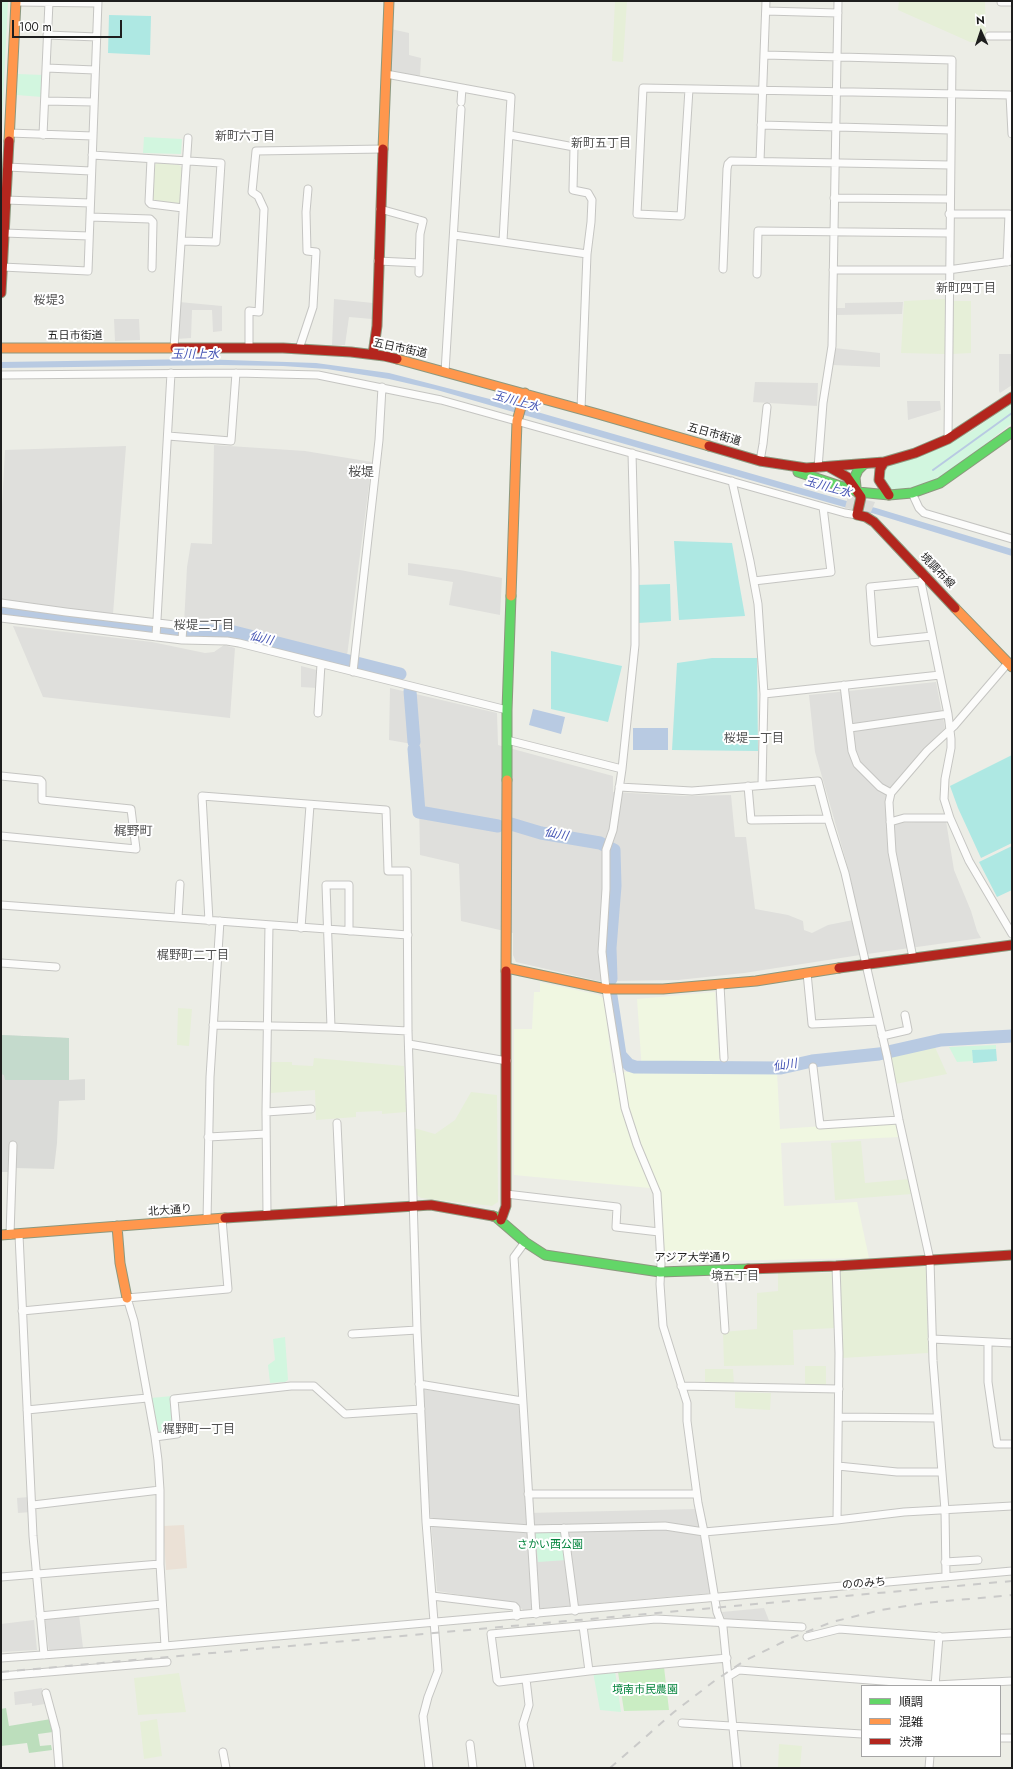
<!DOCTYPE html>
<html>
<head>
<meta charset="utf-8">
<style>
	body { margin:0 }
	#map { position:relative; width:1013px; height:1769px; overflow:hidden; background:#ecede6; font-family:Jost,"Noto Sans JP",sans-serif }
	canvas { display:block }
	.frame { position:absolute; inset:0; border:2px solid #1e1e1e; pointer-events:none }
	.legend { position:absolute; left:861px; top:1685px; width:140px; height:72px; box-sizing:border-box; background:#fff; border:1px solid #a5a5a5; margin:0; padding:5px 7px; list-style:none; font-size:12px; color:#1e1e1e }
	.legend li { display:flex; align-items:center; gap:8px; height:20px }
	.legend b { width:20px; border:1px solid #a5a5a5 }
	.north { position:absolute; left:961px; top:12px; width:40px; height:40px; -webkit-text-stroke:3px #fff; paint-order:stroke; rotate:357deg; font-size:11px; font-weight:700; line-height:16px; text-align:center; color:#1e1e1e }
	.north::after { content:''; display:block; margin:auto; width:14px; height:18px; background:#1e1e1e; clip-path:polygon(50% 0,100% 100%,50% 72%,0 100%) }
	.scale { position:absolute; left:12px; top:20px; width:110px; height:18px; box-sizing:border-box; border:2px solid #1e1e1e; border-top:0; padding-left:5px; font-size:12px; line-height:14px; white-space:nowrap; color:#1e1e1e; -webkit-text-stroke:3px #fff; paint-order:stroke }
</style>
</head>
<body>
<div id="map">
<canvas width="1013" height="1769"></canvas>
<div class="frame"></div>
<ul class="legend">
<li><b style="height:5px;background:#63d668"></b>順調</li>
<li><b style="height:5px;background:#ff974d"></b>混雑</li>
<li><b style="height:5px;background:#b3261e"></b>渋滞</li>
</ul>
<div class="north">N</div>
<div class="scale">100 m</div>
</div>
<script>
const ctx = document.querySelector('canvas').getContext('2d');
ctx.lineJoin = 'round';
function fill(path, color) {
  ctx.fillStyle = color;
  ctx.fill(path, 'evenodd');
}
function poly(rows) {
  const path = new Path2D();
  for (const r of rows) {
    path.moveTo(r[0], r[1]);
    for (let i = 2; i < r.length; i += 2) path.lineTo(r[i], r[i + 1]);
  }
  return path;
}
function stroke(path, color, width, dash) {
  ctx.strokeStyle = color;
  ctx.lineWidth = width;
  ctx.lineCap = dash ? 'butt' : 'round';
  ctx.setLineDash(dash || []);
  ctx.stroke(path);
}
function write(font, color, halo, rows, align = 'center') {
  ctx.font = font + ' Jost,"Noto Sans JP",sans-serif';
  ctx.lineWidth = 4;
  ctx.setLineDash([]);
  ctx.textBaseline = 'middle';
  ctx.strokeStyle = halo;
  ctx.fillStyle = color;
  for (const [text, x, y, turn = 0] of rows) {
    ctx.save();
    ctx.translate(x, y);
    ctx.rotate((+turn || 0) * Math.PI / 180);
    ctx.textAlign = isNaN(turn) ? turn : align;
    if (halo) ctx.strokeText(text, 0, 0);
    ctx.fillText(text, 0, 0);
    ctx.restore();
  }
}
const residential = poly([
	[391,29,409,33,409,55,421,58,420,76,391,72,387,69],
	[334,299,373,303,372,319,349,317,345,345,332,345],
	[179,302,222,306,222,331,213,332,212,310,192,310,191,338,176,339],
	[903,302,902,314,836,315,835,308,845,308,845,303],
	[114,319,139,319,140,340,115,341],
	[834,348,880,353,880,367,833,365],
	[999,354,1012,354,1012,385,1000,393,999,391],
	[755,382,818,383,817,406,753,402],
	[907,401,940,401,941,410,908,420],
	[214,445,305,451,372,462,347,656,226,628,184,624,187,567,191,543,212,544],
	[126,446,113,614,1,600,1,525,5,450],
	[408,563,460,570,502,578,500,615,449,605,453,582,408,575],
	[13,626,152,642,205,653,214,652,224,645,235,648,230,718,43,697],
	[301,666,317,670,317,688,301,687],
	[936,682,945,728,923,750,887,796,888,823,946,821,954,870,971,911,977,931,981,938,860,955,744,973,678,980,613,981,598,981,516,962,513,955,513,933,461,921,459,864,420,855,418,745,389,740,390,688,497,713,498,745,613,776,613,792,685,796,731,795,735,837,746,837,755,909,788,915,803,921,804,930,812,933,828,925,858,919,850,875,815,752,809,695],
	[422,1389,519,1404,527,1513,696,1509,710,1593,523,1610,516,1604,437,1591,430,1511],
	[29,1497,31,1512,18,1513,17,1498],
	[764,1608,770,1623,725,1619,722,1612],
	[79,1615,83,1648,49,1652,45,1619],
	[34,1620,37,1650,1,1652,1,1624],
	[42,1688,45,1704,32,1706,32,1703,15,1705,14,1692]
]);
const commercial = poly([
	[184,1525,187,1568,166,1570,163,1526]
]);
const education = poly([
	[540,982,599,995,604,999,613,1073,642,1071,637,999,715,992,720,1072,777,1072,780,1129,896,1121,899,1137,781,1143,784,1206,857,1202,869,1258,664,1262,660,1189,514,1175,514,1029,532,1029,534,992,540,992]
]);
const religious = poly([
	[1,1035,69,1038,69,1080,85,1079,85,1100,59,1101,57,1143,54,1169,15,1168,12,1230,7,1229,9,1172,1,1172]
]);
const farmland = poly([
	[615,1,627,1,623,62,612,61],
	[899,1,985,1,986,42,970,42,898,10],
	[157,163,179,165,182,168,180,203,178,204,154,202,152,200,155,165],
	[945,299,945,354,901,353,904,301],
	[951,301,971,301,971,353,951,354],
	[178,1008,192,1009,189,1046,177,1045],
	[934,1045,947,1074,895,1084,889,1056],
	[314,1058,404,1066,406,1112,382,1114,382,1111,356,1112,356,1117,316,1120,315,1090,270,1093,270,1062,292,1062,292,1065,313,1066],
	[471,1092,497,1095,498,1202,492,1206,421,1198,417,1195,414,1128,435,1134,455,1120],
	[861,1141,865,1183,909,1179,912,1194,835,1200,831,1143],
	[926,1267,928,1353,842,1358,839,1272],
	[778,1273,833,1273,836,1328,793,1330,794,1365,724,1366,723,1332,757,1329,757,1293,778,1291],
	[805,1366,826,1366,826,1385,805,1386],
	[705,1369,733,1369,734,1385,705,1385],
	[735,1392,771,1393,770,1410,735,1408],
	[179,1673,186,1712,138,1715,134,1678],
	[157,1719,162,1756,144,1759,140,1722],
	[779,1744,802,1746,800,1768,778,1768]
]);
const grass = poly([
	[664,1667,669,1710,624,1711,618,1672]
]);
const forest = poly([
	[6,1708,9,1726,51,1719,53,1732,38,1734,40,1746,51,1745,52,1750,29,1753,27,1743,1,1746,1,1709]
]);
const cemetery = poly([
	[1,1035,69,1038,69,1080,5,1080,4,1075,1,1074]
]);
const park = poly([
	[1,1,8,1,1,145],
	[18,74,43,75,42,97,17,95],
	[144,137,182,139,181,154,143,153],
	[1012,403,1012,423,968,458,937,480,910,492,894,494,884,479,886,466,929,452,972,431],
	[996,1045,996,1049,972,1050,973,1061,957,1062,949,1047],
	[285,1337,288,1380,285,1382,270,1383,268,1365,275,1360,273,1339],
	[172,1396,174,1431,157,1432,151,1398],
	[563,1529,567,1560,538,1562,535,1530],
	[615,1671,621,1712,600,1710,593,1672]
]);
const pitch = poly([
	[109,15,151,16,150,55,108,53],
	[674,541,732,543,745,616,679,620],
	[670,584,671,621,638,623,636,585],
	[551,651,622,666,608,722,551,709],
	[712,658,757,658,758,751,672,750,677,663],
	[1012,755,1012,843,981,858,958,808,950,786],
	[1012,846,1012,890,997,897,979,862],
	[996,1049,997,1061,973,1063,972,1050]
]);
const water = poly([
	[199,359,316,363,389,373,513,405,843,500,876,508,1012,549,1012,556,872,513,844,507,437,390,389,379,327,369,283,366,221,365,1,368,1,362],
	[533,709,565,717,561,734,529,725],
	[633,728,668,728,668,750,633,750]
]);
const pier = poly([
	[848,496,875,502,871,512,845,508]
]);
const stream = poly([
	[933,470,1012,413]
]);
const river = poly([
	[1,608,98,621,189,630,234,632,400,674],
	[410,691,414,742],
	[414,749,419,812,498,826],
	[511,824,541,833,600,843,614,850,615,886,610,948,611,979],
	[611,996,620,1055,629,1065,635,1067,781,1068,812,1061,879,1054,941,1040,1012,1036]
]);
const street = poly([
	[1001,1,1001,2,1012,2],
	[16,2,98,3],
	[766,11,838,13],
	[47,35,97,37],
	[989,36,1012,36],
	[765,55,952,60,948,439],
	[46,68,95,70],
	[386,74,511,97,503,241],
	[689,89,681,216,637,214,643,88,1010,95,1012,134],
	[45,101,94,102],
	[461,102,462,88],
	[761,125,950,130],
	[9,133,93,136],
	[43,135,49,2],
	[510,135,574,147,573,190,588,193,592,200,591,222,587,254,581,409],
	[92,155,221,163,216,242,182,241],
	[151,159,149,202,151,204,183,208],
	[760,161,766,1],
	[7,167,91,171],
	[834,198,949,199],
	[5,200,90,203],
	[380,209,423,221,420,234,419,273],
	[949,214,1009,214,1007,262],
	[90,217,150,219,153,222,152,268],
	[4,233,89,236],
	[454,235,587,254],
	[378,261,419,263],
	[2,267,88,271,98,1],
	[723,269,727,169,728,164,731,161,950,165],
	[833,270,948,270,1012,261],
	[757,274,758,231,949,233],
	[174,348,188,138],
	[249,348,249,311,259,312,264,209,258,196,252,192,256,151,383,149],
	[299,349,313,307,316,252,307,251,306,212,308,189],
	[445,372,461,109],
	[1,375,236,373,318,375,441,400,845,513,857,515],
	[168,436,231,441,236,373],
	[632,453,635,570,635,645,622,769,613,830,606,850,606,889,602,952,606,989,625,1108,637,1145,657,1193,661,1264,660,1284,663,1326,687,1403,687,1421,698,1503,704,1532,717,1612,723,1627,737,1768],
	[760,461,763,444,767,407],
	[818,468,823,403,832,346,838,1],
	[732,481,750,561,758,604,764,694,762,784],
	[912,493,919,508,924,513,1012,539],
	[925,575,921,582,948,714,951,739,951,748,945,779,944,799,950,818,969,861,1012,934],
	[754,581,831,572,823,507],
	[921,582,870,587,874,642,932,636],
	[1,603,66,612,183,626,182,640],
	[1,618,182,640,227,641,239,643,507,710],
	[156,637,171,373],
	[353,672,379,440,382,387],
	[844,685,852,751,857,764,880,787,891,793],
	[764,694,940,675],
	[318,713,321,664],
	[850,728,948,714],
	[507,740,622,769],
	[1,776,40,780,42,782,42,800,131,809,136,849,1,836],
	[748,786,751,820,828,819],
	[619,787,692,791,818,781,828,819,845,873,887,1056,899,1120,930,1260,933,1361,945,1510,946,1577],
	[890,822,904,818,950,818],
	[1,905,408,935],
	[178,918,180,884],
	[209,921,202,796,386,810,388,871,407,871,408,1031,417,1330,426,1522,438,1671,428,1697,423,1716,429,1768],
	[301,928,310,805],
	[913,958,892,852,889,802,891,793,927,751,954,726,1008,663],
	[1,963,56,967],
	[807,973,812,1024,879,1021],
	[720,985,724,1058],
	[213,1025,331,1027,408,1031],
	[331,1027,326,885,349,885,349,931],
	[882,1036,908,1030,905,1015],
	[409,1044,507,1061],
	[813,1067,820,1125,899,1120],
	[266,1112,311,1109],
	[337,1123,341,1211],
	[208,1137,266,1134],
	[506,1194,617,1207,616,1227,659,1232],
	[267,1215,266,1112,269,925],
	[207,1220,210,1077,220,921],
	[10,1235,13,1145],
	[19,1235,33,1536,44,1655],
	[525,1242,514,1257,536,1614],
	[836,1266,839,1353,837,1520],
	[721,1271,725,1330],
	[22,1311,127,1301],
	[352,1334,417,1330],
	[932,1339,1012,1343],
	[988,1342,988,1382,997,1444,1012,1444],
	[419,1384,522,1401],
	[681,1386,839,1389],
	[27,1410,147,1398],
	[839,1417,937,1418],
	[155,1437,177,1434,174,1399,291,1386,314,1386,345,1414,421,1409],
	[838,1466,897,1472,942,1472],
	[528,1494,696,1494],
	[33,1505,160,1490],
	[426,1522,531,1529,665,1526,704,1532,837,1520,904,1512,1012,1506],
	[564,1528,575,1611],
	[945,1562,978,1560],
	[1,1577,160,1564],
	[432,1596,514,1606,516,1608,517,1616],
	[40,1616,162,1604],
	[583,1626,589,1671],
	[807,1637,839,1629,943,1637,1012,1633],
	[165,1646,1012,1571],
	[1,1658,165,1646,160,1564,160,1490,158,1460,155,1437,134,1321,127,1298,228,1289,222,1219],
	[727,1658,589,1671,499,1682,497,1680,491,1634,656,1619,802,1627],
	[1,1676,167,1662],
	[729,1676,739,1670,935,1685,1012,1681],
	[526,1679,529,1705,523,1724,530,1768],
	[935,1686,939,1636],
	[46,1693,56,1730,59,1768],
	[682,1723,862,1734],
	[1000,1738,1012,1738],
	[470,1744,473,1768],
	[223,1752,226,1768],
	[929,1768,930,1756]
]);
const fast = poly([
	[798,472,858,492,889,495,912,493,940,483,1012,432],
	[856,487,855,477,858,470,864,464],
	[507,780,507,710,511,596],
	[493,1216,496,1217,525,1242,545,1255,660,1272,748,1269]
]);
const slow = poly([
	[9,141,16,1],
	[383,149,389,1],
	[1,348,175,348],
	[397,359,598,414,709,446],
	[511,596,517,421,525,393],
	[955,608,1012,667],
	[507,968,606,989,663,989,756,981,839,968],
	[506,971,507,780],
	[117,1226,120,1263,127,1298],
	[1,1235,225,1218]
]);
const jam = poly([
	[1,293,9,141],
	[175,348,283,348,351,352,384,356,397,359],
	[373,354,377,326,383,149],
	[709,446,760,461,806,468,884,462,915,453,948,439,1012,397],
	[884,462,880,469,879,480,889,495],
	[829,467,847,477,861,497,857,515,866,517,874,522,955,608],
	[839,968,1012,945],
	[225,1218,431,1205,493,1216],
	[501,1220,506,1206,506,971],
	[748,1269,836,1266,1012,1255]
]);
const rail = poly([
	[1,1672,1012,1581],
	[610,1768,674,1712,713,1682,744,1661,791,1638,832,1622,881,1610,925,1603,1012,1595]
]);
const streetNames = [
	["五日市街道",75,336],
	["五日市街道",400,349,12],
	["五日市街道",714,435,16],
	["境調布線",937,571,46],
	["北大通り",170,1211,-4],
	["アジア大学通り",693,1258],
	["ののみち",864,1584,-5]
];
const parkNames = [
	["さかい西公園",550,1545],
	["境南市民農園",645,1690]
];
const neighbourhoodNames = [
	["新町六丁目",245,137],
	["新町五丁目",601,144],
	["新町四丁目",966,289],
	["桜堤3",49,301],
	["桜堤二丁目",204,626],
	["桜堤一丁目",754,739],
	["梶野町二丁目",193,956],
	["境五丁目",735,1277],
	["梶野町一丁目",199,1430]
];
const waterNames = [
	["玉川上水",195,355],
	["玉川上水",516,402,15],
	["玉川上水",828,488,15],
	["仙川",261,639,14],
	["仙川",556,835,11],
	["仙川",785,1066,-8]
];
const quarterNames = [
	["桜堤",361,473],
	["梶野町",133,832]
];
fill(residential, '#dfdfdc');
fill(commercial, '#ebe1d6');
fill(education, '#f0f7e1');
fill(religious, '#dadbd8');
fill(farmland, '#e6efd8');
fill(grass, '#caedc3');
fill(forest, '#bcdebc');
fill(cemetery, '#c4dacc');
fill(park, '#d2f6df');
fill(pitch, '#aee8e3');
fill(water, '#b8cae2');
fill(pier, '#dcddda');
stroke(stream, '#b8cae2', 2);
stroke(river, '#b8cae2', 13);
stroke(street, '#c5c5c2', 9);
stroke(fast, '#8c987e', 11);
stroke(slow, '#8c987e', 11);
stroke(jam, '#8c987e', 11);
stroke(street, '#fcfcfb', 7);
stroke(fast, '#63d668', 9);
stroke(slow, '#ff974d', 9);
stroke(jam, '#b3261e', 9);
stroke(rail, '#cacac9', 2, [8, 8]);
write('11px', '#1e1e1e', '#fff', streetNames);
write('11px', '#04843d', '#fff', parkNames);
write('12px', '#515151', '#fff', neighbourhoodNames);
write('italic 12px', '#4454b4', '#fff', waterNames);
write('13px', '#515151', '#fff', quarterNames);
</script>
</body>
</html>
